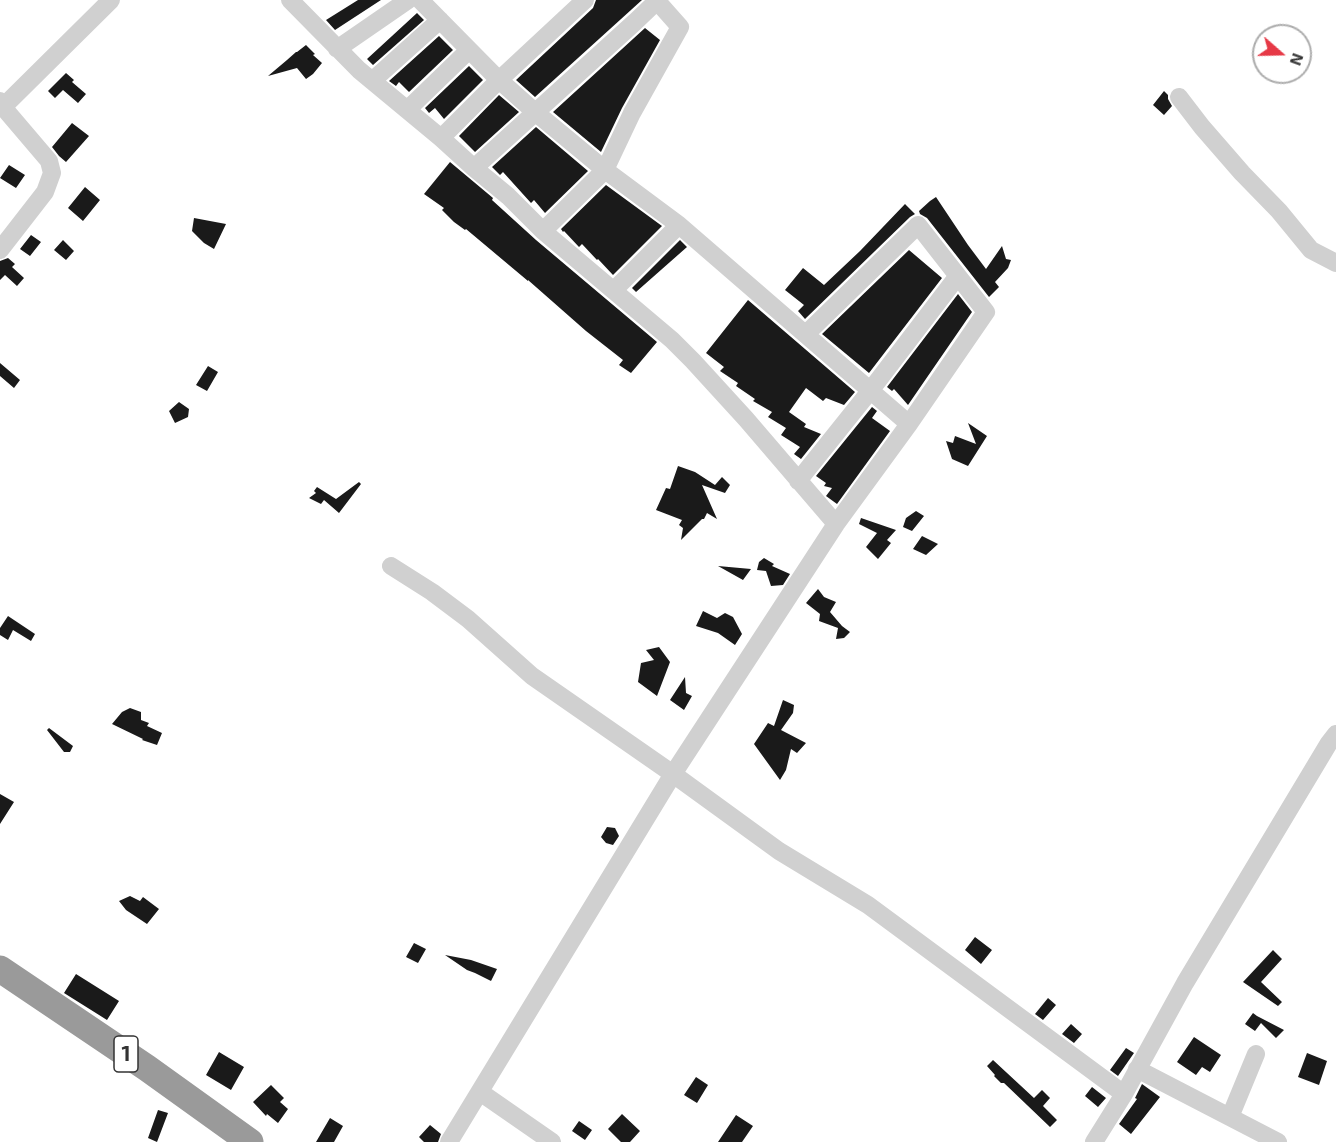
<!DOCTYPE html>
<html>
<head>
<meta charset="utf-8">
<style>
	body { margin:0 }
	#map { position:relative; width:1336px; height:1142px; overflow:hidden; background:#fff; font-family:"Exo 2",sans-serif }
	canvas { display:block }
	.north { position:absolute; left:1252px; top:24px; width:60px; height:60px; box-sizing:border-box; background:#fff; border:2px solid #adadad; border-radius:50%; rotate:110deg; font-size:16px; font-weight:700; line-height:24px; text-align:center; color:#333 }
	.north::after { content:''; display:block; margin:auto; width:21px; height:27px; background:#e63946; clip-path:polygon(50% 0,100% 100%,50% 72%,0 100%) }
</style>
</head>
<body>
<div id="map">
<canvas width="1336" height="1142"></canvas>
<div class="north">N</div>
</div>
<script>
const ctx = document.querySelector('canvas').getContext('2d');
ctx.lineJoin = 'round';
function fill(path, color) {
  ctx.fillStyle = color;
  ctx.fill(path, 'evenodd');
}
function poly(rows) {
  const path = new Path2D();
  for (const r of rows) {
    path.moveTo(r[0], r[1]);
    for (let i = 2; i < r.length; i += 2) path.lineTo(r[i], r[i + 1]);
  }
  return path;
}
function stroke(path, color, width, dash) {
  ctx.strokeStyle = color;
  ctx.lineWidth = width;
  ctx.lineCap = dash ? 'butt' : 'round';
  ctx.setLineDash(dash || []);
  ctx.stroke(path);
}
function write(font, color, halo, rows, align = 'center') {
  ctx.font = font + ' "Exo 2",sans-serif';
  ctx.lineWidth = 6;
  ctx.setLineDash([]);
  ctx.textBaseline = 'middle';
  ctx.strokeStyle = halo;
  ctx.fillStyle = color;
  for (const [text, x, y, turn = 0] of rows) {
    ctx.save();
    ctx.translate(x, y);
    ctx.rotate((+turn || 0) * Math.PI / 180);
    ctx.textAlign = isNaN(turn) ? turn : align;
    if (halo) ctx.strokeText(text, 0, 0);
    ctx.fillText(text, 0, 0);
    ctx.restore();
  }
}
const building = poly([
	[358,0,381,0,335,30,326,20],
	[596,0,642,0,535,97,516,80,593,8],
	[417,13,424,20,373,65,367,59],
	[645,28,660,40,622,108,601,152,553,112],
	[439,36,453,50,409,92,399,82,396,86,389,81],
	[306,45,315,54,313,55,322,63,313,74,306,79,297,68,268,76,287,60,296,52,297,52],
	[469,66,483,80,444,119,435,108,429,113,425,108],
	[66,73,74,80,72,82,86,94,78,103,63,90,55,98,48,91],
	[1164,91,1168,95,1168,99,1172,106,1164,115,1153,105],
	[499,95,519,112,475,152,459,136],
	[72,123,89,136,66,162,59,156,52,147],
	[536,127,588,171,545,213,534,200,531,203,503,172,500,175,492,167],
	[450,162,493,198,492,200,536,240,657,342,631,373,619,365,623,360,586,331,528,280,528,281,466,229,465,230,454,222,442,210,444,208,424,194],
	[9,165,25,175,16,188,0,178],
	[606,185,662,226,613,275,598,259,597,260,582,244,579,247,564,231,563,232,561,229],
	[85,187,100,200,83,221,68,208],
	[936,197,968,245,986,269,1002,246,1006,259,1011,260,1008,268,995,282,999,287,989,297,927,218,920,214,919,211,930,201],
	[905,204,915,214,910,217,805,319,798,311,804,305,785,290,803,268,824,285,860,251],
	[194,218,226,224,214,249,204,243,192,231],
	[31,235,41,242,30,256,20,249],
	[63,240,74,251,66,260,54,250],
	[680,240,687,247,636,292,632,288],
	[909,250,942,278,869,373,822,334],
	[8,258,15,264,12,267,24,278,17,286,5,275,0,280,0,261],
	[958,294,972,312,908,405,894,389,892,391,887,387],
	[748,300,855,392,844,405,826,398,823,401,806,388,789,412,806,424,804,427,821,434,801,459,794,454,800,447,781,435,786,428,768,417,772,412,753,401,755,399,736,386,738,383,720,371,724,367,706,353],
	[0,363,20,380,14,388,0,376],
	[208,366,218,372,207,391,196,385],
	[179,402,189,409,188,417,175,423,169,411],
	[872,407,877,411,872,418,890,431,837,504,826,496,832,488,824,486,826,483,816,476],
	[968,423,987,436,968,466,952,459,946,441,953,443,955,436,976,444],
	[678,466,695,472,715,485,722,477,730,485,725,493,702,485,717,519,707,513,704,519,702,519,681,540,683,528,679,525,682,520,656,510,666,488,670,489],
	[359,482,361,484,339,513,324,500,321,504,309,498,316,493,314,491,317,487,336,499],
	[916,511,924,516,912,531,903,527,906,518],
	[861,518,896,530,887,540,891,543,878,559,866,547,877,533,859,524],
	[922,536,938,544,926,555,913,549],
	[764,558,774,564,772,566,790,574,783,585,771,586,766,571,757,570,759,562],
	[718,566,751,569,743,580],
	[818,589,824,597,836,602,830,612,842,626,850,632,844,638,836,639,838,628,819,621,820,614,806,603],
	[703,611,717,618,725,613,733,617,742,634,735,645,718,633,696,626],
	[8,616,35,634,31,641,13,630,8,640,0,635,0,628],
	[659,647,670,662,657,696,638,682,641,663,654,660,646,650],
	[685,677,686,693,692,696,684,710,670,700],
	[783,700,794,705,793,713,781,730,806,743,797,753,791,749,786,770,780,780,754,744,768,723,774,726],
	[130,708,141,712,141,720,149,723,147,726,162,733,157,745,142,740,143,739,112,724,122,712],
	[49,728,73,746,70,752,64,752,47,730],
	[0,794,14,802,0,824],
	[607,827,615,828,619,836,613,845,606,843,601,837],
	[130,896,140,901,143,897,159,909,147,924,126,910,119,901],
	[975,937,992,950,981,964,965,950],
	[414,943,426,949,418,963,406,957],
	[1273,950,1282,959,1261,982,1282,1002,1278,1006,1243,982],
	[445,955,471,960,497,969,491,981,475,973,467,970],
	[76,974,119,1001,107,1020,64,993],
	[1048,998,1056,1005,1043,1020,1035,1014],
	[1253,1013,1257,1016,1284,1030,1276,1038,1261,1023,1255,1031,1245,1024],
	[1071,1024,1082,1034,1074,1043,1062,1034],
	[1194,1037,1221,1055,1210,1072,1202,1067,1196,1075,1177,1062],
	[1126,1048,1134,1053,1118,1076,1110,1070],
	[219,1052,244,1067,231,1090,206,1075],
	[1307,1053,1327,1061,1319,1085,1298,1077],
	[993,1060,1034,1098,1042,1090,1050,1098,1043,1106,1057,1120,1050,1127,1004,1083,1001,1083,994,1076,995,1075,987,1066],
	[696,1077,708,1085,697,1103,684,1095],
	[1142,1084,1160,1097,1131,1134,1119,1124,1137,1099,1135,1098],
	[271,1085,284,1098,280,1102,288,1109,278,1123,267,1114,266,1116,253,1102],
	[1092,1087,1106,1098,1098,1107,1085,1096],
	[158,1110,168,1113,157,1142,148,1138],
	[622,1114,640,1131,630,1142,621,1142,608,1129],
	[736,1115,753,1126,742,1142,718,1142],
	[330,1118,343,1126,334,1142,316,1142],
	[579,1121,592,1130,585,1140,572,1131],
	[430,1125,441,1134,438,1142,424,1142,419,1137]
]);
const minor = poly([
	[290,0,359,70,441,138,474,168,508,196,543,231,672,340,693,361,746,419,836,524],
	[420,0,499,80,535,112,605,170,679,225,909,424],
	[337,49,408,0],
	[372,81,440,20],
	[1179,97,1202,127,1242,173,1279,211,1311,250,1336,263],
	[0,101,3,107,111,0],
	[407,110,469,50],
	[441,138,499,80,585,0],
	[474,168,635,22,657,1,680,27,632,113,605,170,543,231],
	[0,250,45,192,52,173,49,161,3,107],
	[614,290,679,225],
	[798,481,870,391,957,277],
	[391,566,432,592,468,619,532,676,673,774,779,851,868,905,1124,1094],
	[1137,1069,1278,1142],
	[480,1092,552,1142],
	[1230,1117,1256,1054],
	[449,1142,673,774,836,524,909,424,986,312,918,225,806,334],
	[1094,1142,1124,1094,1185,983,1329,743,1336,734]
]);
const highway = poly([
	[0,969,147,1068,250,1142]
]);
const shields = [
	[126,1054,24]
];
const shieldNames = [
	["1",126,1054]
];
fill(building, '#1a1a1a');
stroke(minor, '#d0d0d0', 18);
stroke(highway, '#9a9a9a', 27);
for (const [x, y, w] of shields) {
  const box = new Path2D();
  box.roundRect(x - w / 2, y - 18, w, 36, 4.5);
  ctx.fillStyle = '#fff';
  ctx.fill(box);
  stroke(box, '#333', 1.5);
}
write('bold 21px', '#333', null, shieldNames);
</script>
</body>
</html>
